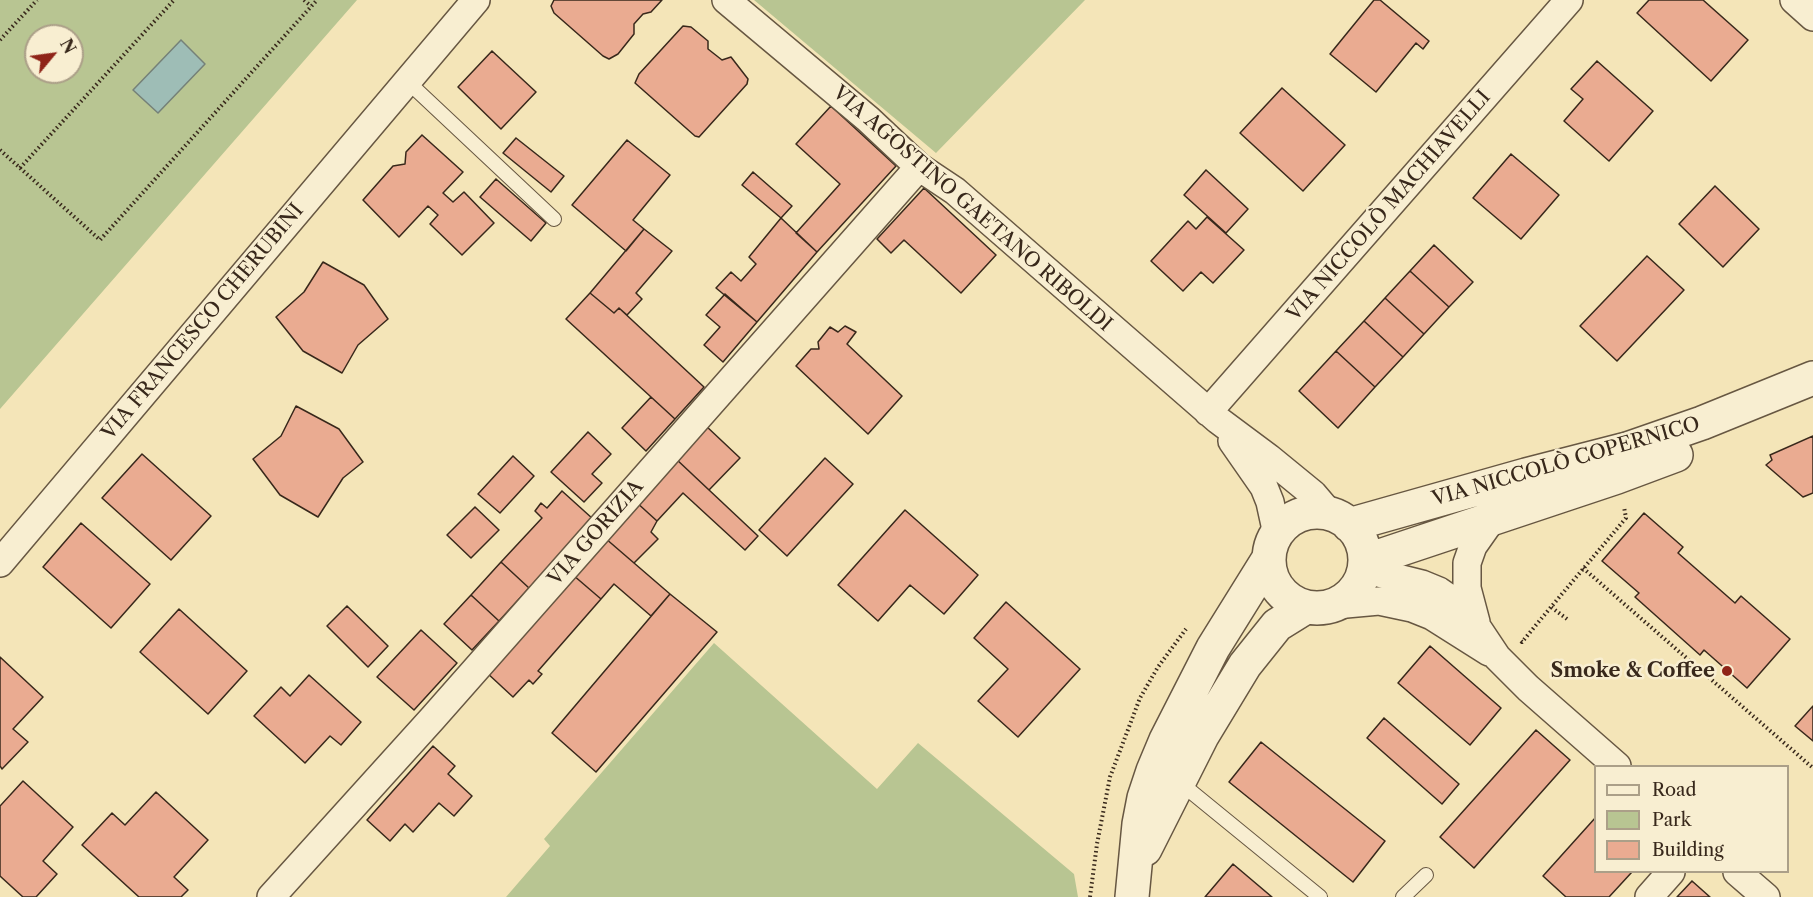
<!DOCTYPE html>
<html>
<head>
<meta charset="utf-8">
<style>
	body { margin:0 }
	#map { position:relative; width:1813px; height:897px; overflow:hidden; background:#f4e5b8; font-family:"Libre Caslon Text",serif }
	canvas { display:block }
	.legend { position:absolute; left:1594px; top:765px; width:195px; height:108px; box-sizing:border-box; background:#f8eed1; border:2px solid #ab9f88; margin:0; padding:8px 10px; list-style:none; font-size:18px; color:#38281b }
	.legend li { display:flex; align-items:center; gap:12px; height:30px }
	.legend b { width:30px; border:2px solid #ab9f88 }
	.north { position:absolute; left:24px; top:24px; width:60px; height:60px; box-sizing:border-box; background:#f8eed1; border:2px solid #ab9f88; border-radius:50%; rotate:61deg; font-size:16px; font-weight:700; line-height:24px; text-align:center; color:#38281b }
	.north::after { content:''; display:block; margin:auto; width:21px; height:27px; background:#8f2418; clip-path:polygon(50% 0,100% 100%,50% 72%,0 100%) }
</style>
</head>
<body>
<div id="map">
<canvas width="1813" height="897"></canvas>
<ul class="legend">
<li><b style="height:8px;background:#f8eed1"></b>Road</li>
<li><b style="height:16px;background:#b8c592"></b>Park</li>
<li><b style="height:16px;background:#eaab91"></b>Building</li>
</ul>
<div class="north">N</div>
</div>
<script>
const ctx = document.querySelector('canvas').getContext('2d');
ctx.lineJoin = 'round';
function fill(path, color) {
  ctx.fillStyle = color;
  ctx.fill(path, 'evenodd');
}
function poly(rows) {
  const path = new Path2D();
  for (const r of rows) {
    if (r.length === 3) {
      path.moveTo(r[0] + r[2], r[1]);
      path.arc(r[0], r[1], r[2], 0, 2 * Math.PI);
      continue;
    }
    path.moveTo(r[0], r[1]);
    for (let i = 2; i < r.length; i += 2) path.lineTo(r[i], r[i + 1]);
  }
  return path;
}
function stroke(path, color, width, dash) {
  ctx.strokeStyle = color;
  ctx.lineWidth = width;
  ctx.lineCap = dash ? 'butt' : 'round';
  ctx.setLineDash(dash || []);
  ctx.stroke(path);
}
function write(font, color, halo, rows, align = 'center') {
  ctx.font = font + ' "Libre Caslon Text",serif';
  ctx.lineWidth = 5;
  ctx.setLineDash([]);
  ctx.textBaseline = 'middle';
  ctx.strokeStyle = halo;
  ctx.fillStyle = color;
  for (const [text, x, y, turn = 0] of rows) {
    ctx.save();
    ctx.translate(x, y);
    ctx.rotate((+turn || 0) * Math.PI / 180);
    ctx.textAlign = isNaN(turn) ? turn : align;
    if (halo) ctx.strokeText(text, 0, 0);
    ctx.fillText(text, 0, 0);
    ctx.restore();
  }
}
const green = poly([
	[0,0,357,0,0,409],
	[36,36,72,36,72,72,36,72],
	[754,0,1085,0,936,153],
	[714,643,877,789,918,743,1074,874,1078,897,506,897,550,846,544,839]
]);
const water = poly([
	[181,40,205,64,158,113,133,90,181,40]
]);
const building = poly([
	[554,0,662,0,651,12,643,14,634,24,634,34,618,54,609,59,603,56,554,13,551,6,554,0],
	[1374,0,1380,0,1429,41,1423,49,1416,43,1376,92,1330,54,1374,0],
	[1649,0,1703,0,1748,40,1711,81,1637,13,1649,0],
	[683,26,691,27,708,41,708,49,722,60,731,57,748,79,747,84,699,137,695,136,635,83,639,74,683,26],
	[492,51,536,92,501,129,458,87,492,51],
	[1597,61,1653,111,1609,161,1564,121,1583,99,1571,89,1597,61],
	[1282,88,1345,145,1303,191,1240,133,1282,88],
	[831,106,896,166,817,252,796,233,840,184,796,144,831,106],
	[422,135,463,172,443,193,453,202,464,192,494,223,462,255,430,224,438,215,428,206,399,237,363,200,393,166,405,164,406,152,422,135],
	[516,138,564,176,551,192,503,153,516,138],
	[627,140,670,175,633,220,644,229,626,251,572,205,627,140],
	[1511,154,1559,195,1521,239,1473,198,1511,154],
	[1206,170,1248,209,1226,233,1184,195,1206,170],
	[753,172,792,206,781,218,742,185,753,172],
	[496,179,546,223,531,241,480,197,496,179],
	[1715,186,1759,229,1723,267,1679,224,1715,186],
	[924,188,996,255,961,293,904,240,891,253,877,239,924,188],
	[1207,217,1244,250,1213,283,1201,272,1183,291,1151,261,1188,221,1196,229,1207,217],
	[781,218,817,252,757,322,716,288,731,272,741,281,756,264,749,257,781,218],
	[644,229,672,251,636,293,642,299,627,315,619,308,614,313,590,293,644,229],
	[1434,245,1473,282,1449,307,1410,271,1434,245],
	[1647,256,1684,290,1617,361,1580,326,1647,256],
	[323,262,364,285,388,319,358,345,342,373,303,351,276,317,304,292,323,262],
	[1410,271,1449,307,1424,334,1385,298,1410,271],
	[590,293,614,313,619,308,704,387,675,419,566,319,590,293],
	[725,294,757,322,723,362,704,345,720,327,706,315,725,294],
	[1385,298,1424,334,1403,357,1364,321,1385,298],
	[1364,321,1403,357,1375,387,1336,351,1364,321],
	[845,326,856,332,847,344,902,396,868,434,796,366,811,349,819,349,818,342,830,327,838,332,845,326],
	[1336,351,1375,387,1338,428,1299,391,1336,351],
	[651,397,675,419,646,451,622,428,651,397],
	[296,406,339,429,363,462,343,478,318,517,280,495,253,459,281,436,296,406],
	[705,425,740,458,709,490,675,458,705,425],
	[588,432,611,454,592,474,602,483,584,502,551,472,588,432],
	[1813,436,1813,493,1803,497,1766,465,1772,460,1770,455,1813,436],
	[142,454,211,516,171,560,102,498,142,454],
	[513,456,534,476,500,513,478,494,513,456],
	[675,458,758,536,745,550,683,493,657,521,635,501,675,458],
	[825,458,853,484,787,556,759,530,825,458],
	[562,491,593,519,529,588,501,562,542,518,535,511,541,503,547,508,562,491],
	[635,501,657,521,651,532,658,539,634,563,605,538,635,501],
	[475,507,499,530,471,558,447,535,475,507],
	[905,510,978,575,944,614,910,585,878,621,838,585,905,510],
	[1644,513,1683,547,1678,553,1735,603,1741,596,1790,639,1747,688,1704,650,1700,655,1635,597,1639,593,1602,561,1644,513],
	[81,523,150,584,111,628,43,567,81,523],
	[605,538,670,594,651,616,614,584,601,599,573,575,605,538],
	[501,562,529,588,499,621,471,595,501,562],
	[573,575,601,599,538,671,542,674,533,684,529,680,513,697,486,672,573,575],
	[670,594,717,632,596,772,552,733,670,594],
	[471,595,499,621,472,650,444,624,471,595],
	[1006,602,1080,669,1018,737,978,701,1008,669,974,638,1006,602],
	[347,606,388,646,368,667,327,626,347,606],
	[179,609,247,671,208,714,140,652,179,609],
	[421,630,457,663,414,710,377,677,421,630],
	[1430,646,1501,708,1470,745,1398,683,1430,646],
	[0,657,43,697,13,729,28,742,2,769,0,766,0,657],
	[309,675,361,722,341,745,330,736,305,763,254,716,281,687,290,696,309,675],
	[1813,706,1813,741,1795,726,1813,706],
	[1384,718,1459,784,1442,804,1367,738,1384,718],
	[1536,730,1570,760,1474,868,1440,837,1536,730],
	[1261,742,1385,841,1353,882,1229,782,1261,742],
	[433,746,455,766,448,774,472,796,454,816,439,803,413,832,405,824,390,841,367,820,433,746],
	[23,781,73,827,43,861,57,874,36,897,23,897,0,876,0,806,23,781],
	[156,792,208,840,174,877,188,890,181,897,139,897,82,845,112,813,125,825,156,792],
	[1596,817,1596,872,1632,872,1609,897,1566,897,1543,876,1596,817],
	[1233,864,1272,897,1205,897,1233,864],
	[1692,881,1710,897,1677,897,1692,881]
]);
const path = poly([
	[304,0,311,6],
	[0,40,37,0],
	[0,150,100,240,317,0],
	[20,168,174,0],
	[1583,568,1813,768],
	[1567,619,1551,607,1626,518,1624,507],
	[1521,641,1522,642,1551,607],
	[1090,897,1097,844,1110,777,1140,698,1158,667,1186,629]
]);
const service = poly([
	[407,81,554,219],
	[1178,781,1320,897],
	[1403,897,1426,875]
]);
const minor = poly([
	[726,0,868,119,919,167,955,191,1218,420,1269,458,1313,494,1330,514],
	[1794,0,1813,17],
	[1208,412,1569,0],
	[1232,441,1264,487,1270,502,1277,534],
	[0,563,476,0],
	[1365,564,1382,574,1422,584,1439,591,1455,602,1469,615,1497,657,1528,688,1617,766],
	[1335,605,1379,601,1412,608,1432,616,1489,652],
	[1476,622,1467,588,1467,563,1473,546,1492,519],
	[1737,872,1766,897],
	[271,897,432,719,919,167],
	[1649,897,1671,872]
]);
const tertiary = poly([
	[1317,560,48],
	[1349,525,1526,475,1627,449,1702,423,1813,378],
	[1365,561,1617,477,1676,455],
	[1145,849,1202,736,1245,665,1277,625,1306,607],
	[1132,897,1139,824,1144,798,1153,771,1166,740,1213,648,1269,558]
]);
const markers = [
	[1727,671,6,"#8f2418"]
];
const streetNames = [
	["VIA NICCOLÒ MACHIAVELLI",1389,206,-49],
	["VIA AGOSTINO GAETANO RIBOLDI",972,209,41],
	["VIA FRANCESCO CHERUBINI",203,322,-50],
	["VIA NICCOLÒ COPERNICO",1566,462,-16],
	["VIA GORIZIA",596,533,-49]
];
const poiNames = [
	["Smoke & Coffee",1715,671]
];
fill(green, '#b8c592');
fill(water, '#9ebdb6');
stroke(water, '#758178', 1.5);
fill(building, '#eaab91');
stroke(building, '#38281b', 1.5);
stroke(service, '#675742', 16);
stroke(minor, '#675742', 30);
stroke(tertiary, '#675742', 36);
stroke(path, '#38281b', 4, [1.5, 3]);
stroke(service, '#f8eed1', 14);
stroke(minor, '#f8eed1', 27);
stroke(tertiary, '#f8eed1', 33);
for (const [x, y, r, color] of markers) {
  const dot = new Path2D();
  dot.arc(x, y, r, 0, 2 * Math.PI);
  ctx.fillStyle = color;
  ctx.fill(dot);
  stroke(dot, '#f8eed1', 2);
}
write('20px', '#38281b', '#f8eed1', streetNames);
write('bold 20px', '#38281b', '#f8eed1', poiNames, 'right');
</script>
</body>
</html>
